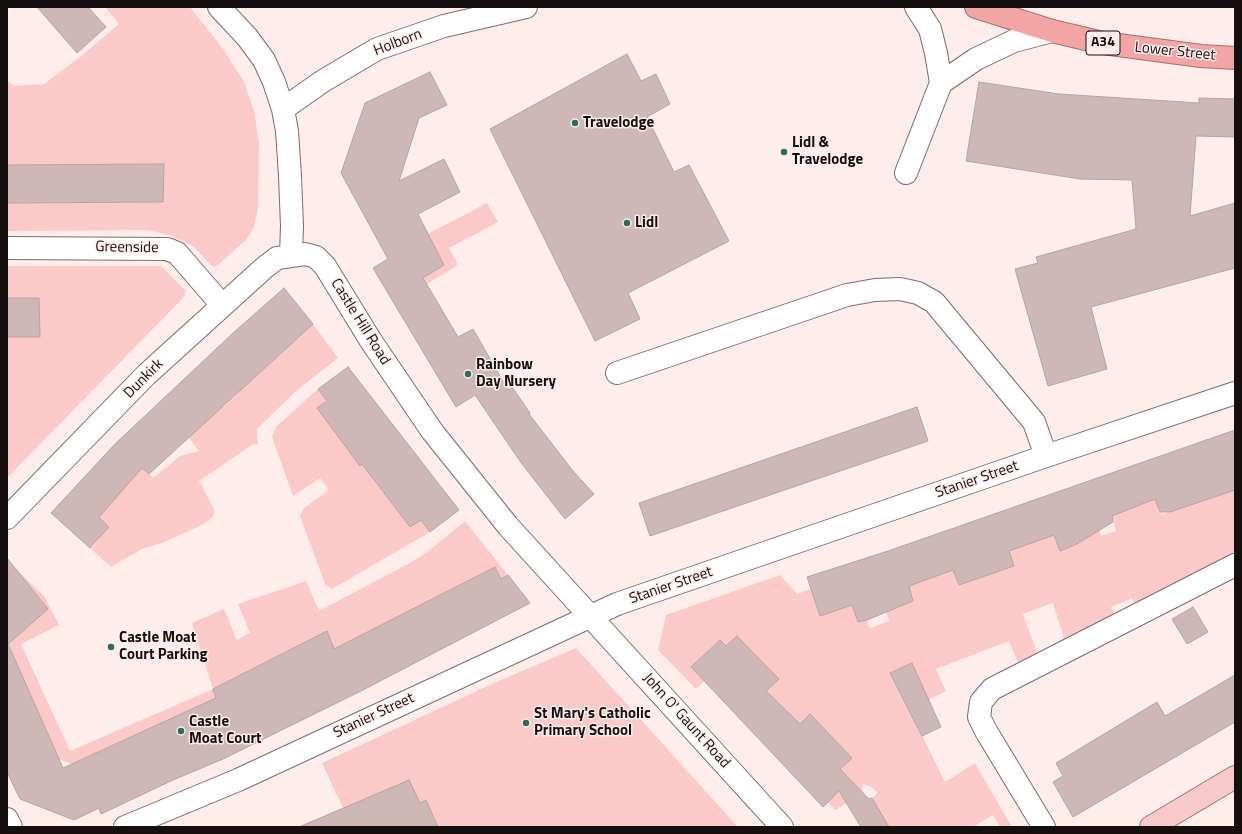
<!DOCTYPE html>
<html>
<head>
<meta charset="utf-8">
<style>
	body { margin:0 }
	#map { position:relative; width:1242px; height:834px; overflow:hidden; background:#ffedec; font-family:"Titillium Web",sans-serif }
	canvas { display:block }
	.frame { position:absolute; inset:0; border:8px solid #160f0f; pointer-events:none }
</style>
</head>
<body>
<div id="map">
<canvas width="1242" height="834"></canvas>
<div class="frame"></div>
</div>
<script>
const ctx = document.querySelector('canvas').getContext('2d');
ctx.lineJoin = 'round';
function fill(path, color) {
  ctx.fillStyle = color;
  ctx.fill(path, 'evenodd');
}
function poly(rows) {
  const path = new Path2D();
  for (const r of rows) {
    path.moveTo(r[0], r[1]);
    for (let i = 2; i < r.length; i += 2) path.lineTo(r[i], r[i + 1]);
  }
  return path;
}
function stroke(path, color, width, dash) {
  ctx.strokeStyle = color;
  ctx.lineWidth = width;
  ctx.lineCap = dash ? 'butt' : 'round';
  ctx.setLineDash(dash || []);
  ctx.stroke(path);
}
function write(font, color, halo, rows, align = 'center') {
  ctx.font = font + ' "Titillium Web",sans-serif';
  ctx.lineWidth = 3;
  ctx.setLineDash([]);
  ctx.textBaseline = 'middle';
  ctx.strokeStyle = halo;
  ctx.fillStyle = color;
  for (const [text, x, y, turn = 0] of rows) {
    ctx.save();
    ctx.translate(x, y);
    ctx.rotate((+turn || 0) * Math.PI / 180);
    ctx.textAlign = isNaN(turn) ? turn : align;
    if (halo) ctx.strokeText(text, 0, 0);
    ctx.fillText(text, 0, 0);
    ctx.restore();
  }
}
const green = poly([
	[105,7,190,7,224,50,244,82,254,111,259,142,258,208,254,227,246,240,218,265,214,267,210,264,193,246,172,236,148,230,7,231,7,203,162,202,164,164,7,165,7,80,14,86,44,84,80,57,119,24],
	[487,203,498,222,449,248,458,265,427,284,403,247],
	[7,266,161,266,185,290,185,296,7,478,7,337,40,337,39,298,7,298],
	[313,324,338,358,297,390,257,429,258,445,256,444,252,445,199,481,213,507,214,512,212,518,202,525,162,543,142,549,111,567,91,549,100,538,88,527,102,535,109,526,98,516,141,467,153,478,180,456,199,451,182,429,195,432,210,417,215,398,224,407,238,394,230,385,251,381,265,368,258,359,271,348,278,356],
	[318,389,327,401,318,408,339,413,373,479,410,527,421,520,430,532,332,589,325,584,300,516,304,508,329,490,320,478,293,496,272,437,276,427],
	[1235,449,1235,554,1136,608,1132,598,1111,607,1114,615,1064,639,1053,603,1023,614,1037,653,1018,662,1009,641,936,669,946,691,928,700,912,663,891,673,945,782,975,763,1012,827,1000,827,993,815,973,827,889,827,872,798,878,793,870,786,863,784,860,795,835,810,828,802,851,781,840,769,852,757,841,746,828,757,811,738,822,727,810,714,799,725,766,691,779,679,737,636,726,646,720,640,691,667,704,681,696,689,658,650,666,615,780,575,797,594,811,589,820,616,852,605,858,621,866,619,870,628,889,621,881,594,899,607,913,601,908,585,953,570,959,585,974,580,969,564,993,556,999,572,1014,566,1009,550,1054,535,1060,551,1076,545,1070,529,1096,520,1101,536,1116,531,1111,515,1135,488,1141,505,1155,499,1161,515,1176,510,1196,485,1202,502,1217,496],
	[465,521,508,575,501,579,495,567,453,588,339,662,328,633,314,638,214,689,233,754,227,757,204,704,71,764,59,759,7,644,48,609,16,569,44,596,59,625,21,644,70,751,213,689,192,623,224,609,237,640,250,633,238,604,306,581,319,611,408,564,426,553],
	[576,648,738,827,438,827,426,800,420,803,409,780,343,808,322,763,494,683]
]);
const building = poly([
	[37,7,88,7,106,27,77,53,37,7],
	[627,54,641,81,656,74,670,104,647,117,674,172,689,165,729,241,628,293,640,319,595,341,490,129,627,54],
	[430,72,447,105,419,118,399,181,444,159,460,192,418,214,444,265,423,278,458,337,473,329,508,390,512,387,530,413,529,414,573,471,594,494,565,519,522,464,475,395,456,407,373,268,388,259,341,173,365,103,430,72],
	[979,82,1059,94,1199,103,1199,98,1235,99,1235,137,1196,136,1190,216,1235,203,1235,268,1091,307,1107,369,1048,386,1015,269,1038,263,1036,257,1136,229,1132,180,1080,179,966,161,979,82],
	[164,164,163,202,7,203,7,165,164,164],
	[284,288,313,324,149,474,142,468,99,517,109,527,90,548,51,513,115,444,232,334,284,288],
	[7,298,39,298,40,337,7,337,7,298],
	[348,367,459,510,430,532,421,520,410,527,362,464,360,466,317,408,327,401,318,389,348,367],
	[917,407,928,441,650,536,639,503,917,407],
	[1235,430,1235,490,1170,512,1160,512,1155,499,1112,516,1113,522,1075,545,1060,551,1054,535,1009,551,1014,566,959,585,953,570,909,586,913,601,867,620,858,622,852,605,820,616,807,577,888,551,1235,430],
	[7,558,48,609,8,644,63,768,216,698,213,689,327,631,334,649,495,567,501,579,508,575,530,603,361,691,223,759,173,780,101,814,99,808,74,820,20,799,7,772,7,558],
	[1193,607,1208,632,1187,644,1172,619,1193,607],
	[737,636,779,679,766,691,800,724,810,714,852,758,840,769,869,799,872,798,889,827,861,827,839,791,823,807,691,667,720,640,726,646,737,636],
	[912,663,941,727,922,736,890,673,912,663],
	[1235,675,1235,722,1073,817,1053,782,1063,776,1056,763,1157,702,1165,716,1235,675],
	[409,780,420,803,426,800,438,827,299,827,409,780]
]);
const minor = poly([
	[219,7,247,37,264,60,274,82,283,109,287,131,290,176,292,226,291,255],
	[941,83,976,59,1014,41,1052,31],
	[283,109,323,81,377,49,444,26,526,7],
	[906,173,941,83,936,53,930,29,916,7],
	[7,248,167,249,177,253,222,305],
	[617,373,847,295,875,290,900,289,918,293,934,302,1034,422,1046,456],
	[7,518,146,375,264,268,277,258,305,254,316,257,325,266,371,341,432,431,508,526,782,827],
	[7,819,11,827],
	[125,827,238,780,617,604,1046,456,1235,393],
	[1044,827,986,731,979,717,981,702,992,689,1235,565]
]);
const major = poly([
	[1151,827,1235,777]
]);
const highway = poly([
	[976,7,1052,31,1103,43,1201,56,1235,58]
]);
const markers = [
	[575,123,4,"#2a6d5f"],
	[784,152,4,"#2a6d5f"],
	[627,223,4,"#2a6d5f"],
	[468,374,4,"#2a6d5f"],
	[111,647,4,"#2a6d5f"],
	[526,723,4,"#2a6d5f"],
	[181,731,4,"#2a6d5f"]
];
const shields = [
	[1103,43,34]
];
const shieldNames = [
	["A34",1103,43]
];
const streetNames = [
	["Holborn",398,43,-21],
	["Lower Street",1175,52,6],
	["Greenside",127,248,1],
	["Castle Hill Road",360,322,58],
	["Dunkirk",144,379,-45],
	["Stanier Street",977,480,-19],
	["Stanier Street",671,586,-19],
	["Stanier Street",374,716,-25],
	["John O' Gaunt Road",686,721,48]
];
const poiNames = [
	["Travelodge",583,123],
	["Lidl &",792,143],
	["Travelodge",792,160],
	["Lidl",635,223],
	["Rainbow",476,365],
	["Day Nursery",476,382],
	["Castle Moat",119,638],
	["Court Parking",119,655],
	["St Mary's Catholic",534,714],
	["Primary School",534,731],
	["Castle",189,722],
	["Moat Court",189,739]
];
fill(green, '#fbc9c8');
fill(building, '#cdb8b7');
stroke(building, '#b7a2a1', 1);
stroke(minor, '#7e6b6a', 24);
stroke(major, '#a57070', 24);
stroke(highway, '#a57070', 24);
stroke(minor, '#fff', 22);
stroke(major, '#f7c9c8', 22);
stroke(highway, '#f2a5a4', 22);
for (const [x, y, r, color] of markers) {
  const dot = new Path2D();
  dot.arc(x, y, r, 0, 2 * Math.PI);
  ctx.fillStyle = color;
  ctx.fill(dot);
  stroke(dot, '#ffedec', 1.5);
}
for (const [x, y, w] of shields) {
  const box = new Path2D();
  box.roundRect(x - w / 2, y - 12, w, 24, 3);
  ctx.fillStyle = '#ffedec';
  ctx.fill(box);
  stroke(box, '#160f0f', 1);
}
write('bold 14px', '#160f0f', null, shieldNames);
write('15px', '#160f0f', '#ffedec', streetNames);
write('bold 15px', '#160f0f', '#ffedec', poiNames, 'left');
</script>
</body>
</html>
